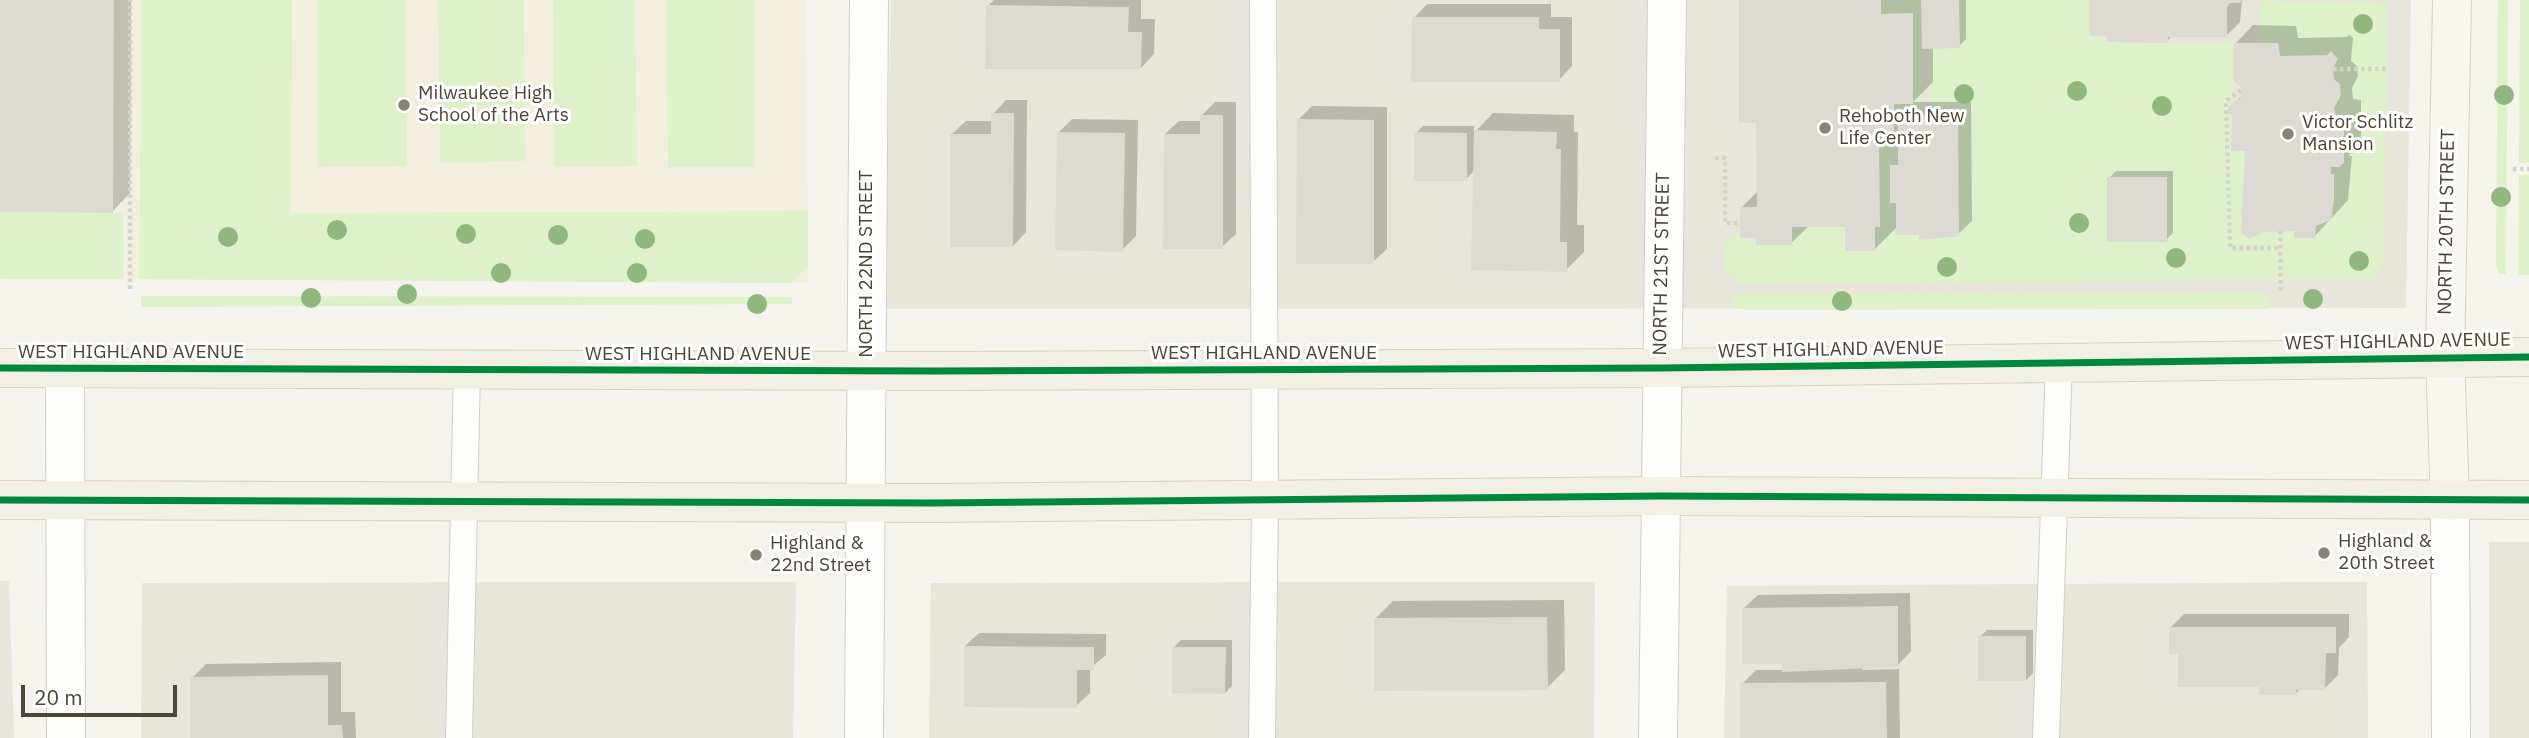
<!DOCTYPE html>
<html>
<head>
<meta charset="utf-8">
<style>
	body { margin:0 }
	#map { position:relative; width:2529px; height:738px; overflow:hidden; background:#f4f3ed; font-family:"IBM Plex Sans",sans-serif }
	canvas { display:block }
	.scale { position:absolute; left:21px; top:685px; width:156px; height:32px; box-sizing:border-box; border:4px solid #4c4637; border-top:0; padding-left:9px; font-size:21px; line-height:24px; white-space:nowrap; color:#4c4637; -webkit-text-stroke:5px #fff; paint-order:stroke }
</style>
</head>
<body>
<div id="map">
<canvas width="2529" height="738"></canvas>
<div class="scale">20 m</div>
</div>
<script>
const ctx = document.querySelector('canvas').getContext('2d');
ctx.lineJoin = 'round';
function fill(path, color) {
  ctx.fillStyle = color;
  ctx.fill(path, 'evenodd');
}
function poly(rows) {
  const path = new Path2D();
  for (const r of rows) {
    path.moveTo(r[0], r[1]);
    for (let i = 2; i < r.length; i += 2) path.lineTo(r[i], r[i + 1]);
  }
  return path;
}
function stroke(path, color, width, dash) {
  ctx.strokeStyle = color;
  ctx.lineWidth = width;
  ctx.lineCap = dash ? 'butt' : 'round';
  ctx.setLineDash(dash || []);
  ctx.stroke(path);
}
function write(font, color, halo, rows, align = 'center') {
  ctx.font = font + ' "IBM Plex Sans",sans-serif';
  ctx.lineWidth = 6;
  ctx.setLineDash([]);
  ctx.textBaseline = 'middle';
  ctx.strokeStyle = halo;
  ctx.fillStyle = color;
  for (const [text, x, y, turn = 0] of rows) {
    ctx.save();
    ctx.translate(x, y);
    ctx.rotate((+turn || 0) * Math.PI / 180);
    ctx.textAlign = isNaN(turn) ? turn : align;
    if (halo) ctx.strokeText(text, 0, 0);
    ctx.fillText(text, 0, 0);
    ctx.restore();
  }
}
const residential = poly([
	[891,0,2411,0,2406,308,884,309],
	[2489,542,2529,542,2529,738,2489,738],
	[0,581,9,581,14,738,0,738],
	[796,582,793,738,141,738,142,583],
	[1595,582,1594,738,929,738,931,583],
	[2367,582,2368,738,1724,738,1727,586]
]);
const education = poly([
	[0,0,806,0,808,283,0,279]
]);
const green = poly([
	[142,0,292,0,291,213,808,211,808,266,791,283,139,279],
	[317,0,405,0,407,166,318,167],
	[438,0,524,0,525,161,440,163],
	[553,0,635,0,637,166,554,167],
	[666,0,754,0,754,167,668,167],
	[1881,0,1921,0,1922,115,1898,115,1898,165,1890,165,1890,203,1896,203,1896,235,1919,235,1919,240,1959,236,1958,115,1929,115,1929,48,1960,47,1959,0,2090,0,2090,36,2168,43,2234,43,2234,82,2228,112,2232,115,2231,151,2245,151,2244,219,2240,227,2245,237,2250,239,2263,232,2294,231,2295,238,2315,238,2316,226,2334,200,2334,174,2331,174,2331,167,2340,167,2334,108,2341,95,2340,84,2334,79,2333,69,2338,59,2330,51,2327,55,2280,56,2278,43,2259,43,2260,7,2264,2,2388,3,2383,265,2371,281,1737,283,1724,269,1724,245,1737,234,1756,245,1792,227,1845,227,1846,251,1875,251,1875,227,1880,227,1879,134,1894,104,1913,104,1913,13,1881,14],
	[2498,0,2508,0,2506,274,2499,274,2496,265],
	[2520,0,2529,0,2529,163,2519,163],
	[2519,175,2529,175,2529,275,2518,275],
	[0,212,123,213,123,279,0,279],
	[2269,293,2269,309,1746,310,1732,306,1731,294],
	[141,296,792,297,792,304,141,307]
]);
const shadow = poly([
	[0,0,131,0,130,193,113,211,0,210],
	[994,0,1141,0,1141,19,1155,19,1154,54,1141,68,988,6],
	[1741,0,1966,0,1966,39,1959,46,1933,47,1933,82,1913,102,1971,102,1972,221,1958,234,1920,233,1898,226,1875,249,1847,225,1810,225,1791,243,1758,236,1742,207,1759,190,1758,121],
	[2092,0,2242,0,2240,22,2226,36,2172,36,2167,41],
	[1427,4,1551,4,1551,17,1572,17,1572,66,1559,80,1414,18],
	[2253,25,2296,26,2298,38,2346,37,2350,35,2353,38,2351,61,2357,66,2358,76,2352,88,2353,99,2361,100,2361,143,2348,156,2352,156,2348,200,2315,236,2296,229,2263,230,2247,149,2231,106,2243,95,2236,43],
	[1006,100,1027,100,1026,232,1013,246,952,134,966,121,993,121,993,114],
	[1215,102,1236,102,1236,234,1222,247,1165,134,1179,121,1202,121,1202,115],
	[1312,106,1387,107,1387,249,1373,262,1298,120],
	[1493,113,1574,115,1574,132,1578,132,1577,225,1584,225,1584,252,1566,270,1475,170,1466,179,1416,133,1423,126,1474,126,1474,133],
	[1072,119,1138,120,1136,236,1122,250,1058,133],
	[2116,171,2173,171,2173,233,2166,240,2109,178],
	[1910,593,1911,651,1898,665,1862,666,1863,670,1899,669,1900,738,1742,738,1742,684,1756,670,1784,670,1784,662,1744,608,1758,595],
	[1564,600,1565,670,1547,688,1375,619,1393,601],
	[2184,614,2349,614,2349,637,2339,648,2338,675,2325,688,2301,688,2296,693,2261,686,2171,627],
	[1987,630,2033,630,2033,673,2026,680,1980,637],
	[979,633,1106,634,1106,655,1090,668,1090,693,1076,706,965,646],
	[1181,640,1232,640,1232,686,1225,693,1174,647],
	[341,662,341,712,355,712,356,738,192,738,192,678,206,664]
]);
const building = poly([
	[0,0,114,0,113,213,0,212],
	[1739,0,1881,0,1881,14,1913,13,1913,104,1894,104,1894,134,1879,134,1880,227,1875,227,1875,251,1845,251,1845,227,1792,227,1792,245,1756,245,1756,238,1740,238,1740,207,1757,207,1756,123,1739,123],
	[1921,0,1959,0,1960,48,1922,49],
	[2090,0,2241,0,2241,3,2230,3,2227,7,2227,37,2168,37,2168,43,2107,42,2107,36,2090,36],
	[986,5,1129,7,1128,32,1142,32,1141,69,985,69],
	[1412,17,1539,17,1539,29,1560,29,1560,82,1411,82],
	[2234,43,2278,43,2280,56,2327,55,2331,51,2338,59,2333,68,2334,79,2340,84,2341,95,2334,108,2336,116,2344,117,2344,162,2340,167,2331,167,2331,174,2334,174,2334,200,2331,220,2316,226,2315,238,2294,238,2294,231,2263,232,2250,239,2241,233,2245,151,2231,151,2232,115,2227,112,2230,105,2241,98,2241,87,2234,82],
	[991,113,1014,113,1013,247,950,247,950,134,991,134],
	[1200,115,1223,115,1223,249,1163,249,1164,134,1200,134],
	[1898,115,1958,115,1959,236,1919,240,1919,235,1896,235,1896,203,1890,203,1890,165,1898,165],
	[1297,119,1374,120,1374,264,1296,264],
	[1474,130,1557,132,1556,149,1561,149,1560,242,1567,242,1567,272,1471,270],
	[1057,132,1125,133,1123,252,1055,250],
	[1414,132,1467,133,1467,181,1414,181],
	[2107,177,2167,177,2167,242,2107,242],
	[1898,606,1898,667,1782,672,1782,664,1742,664,1742,608],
	[1547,617,1548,690,1374,691,1374,618],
	[2169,627,2336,627,2336,653,2326,653,2325,690,2296,690,2297,695,2259,695,2259,687,2178,687,2178,654,2169,654],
	[1978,636,2026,636,2026,681,1978,681],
	[964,646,1094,647,1094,670,1077,670,1077,708,964,707],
	[1172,647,1226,647,1225,694,1172,693],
	[328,675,328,725,342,725,343,738,191,738,190,677],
	[1886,682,1887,738,1740,738,1740,683]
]);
const path = poly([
	[2333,69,2387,69],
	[2241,90,2226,101,2230,248,2281,248],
	[1715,158,1725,158,1725,223,1740,223],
	[2513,169,2529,169],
	[2280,231,2281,291],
	[130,289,130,0]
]);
const lane = poly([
	[459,738,467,370],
	[1262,738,1265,501,1263,0],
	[2046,738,2059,362]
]);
const street = poly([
	[65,368,66,738],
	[2450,501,2451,738],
	[864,738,869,0],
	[1658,738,1667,0]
]);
const secondary = poly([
	[2450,501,2445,356,2452,0]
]);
const primary = poly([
	[0,368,935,371,1660,368,2529,357],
	[0,500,934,503,1660,496,2529,500]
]);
const cycleway = poly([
	[0,368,935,371,1660,368,2529,357],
	[0,500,934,503,1660,496,2529,500]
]);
const trees = [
	[2363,24],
	[2077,91],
	[1964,94],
	[2504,95],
	[2162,106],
	[2501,197],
	[2079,223],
	[337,230],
	[466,234],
	[558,235],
	[228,237],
	[645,239],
	[2176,258],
	[2359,261],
	[1947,267],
	[501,273],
	[637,273],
	[407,294],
	[311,298],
	[2313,299],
	[1842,301],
	[757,304]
];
const markers = [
	[404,105,7,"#878377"],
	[1825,128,7,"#878377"],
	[2288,134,7,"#878377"],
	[2324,553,7,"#878377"],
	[756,555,7,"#878377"]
];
const poiNames = [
	["Milwaukee High",418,94],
	["School of the Arts",418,116],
	["Rehoboth New",1839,117],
	["Life Center",1839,139],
	["Victor Schlitz",2302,123],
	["Mansion",2302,145],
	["Highland &",2338,542],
	["20th Street",2338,564],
	["Highland &",770,544],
	["22nd Street",770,566]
];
const streetNames = [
	["NORTH 20TH STREET",2447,222,-89],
	["NORTH 22ND STREET",867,264,-90],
	["NORTH 21ST STREET",1662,264,-89],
	["WEST HIGHLAND AVENUE",2398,342,-1],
	["WEST HIGHLAND AVENUE",1831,350,-1],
	["WEST HIGHLAND AVENUE",131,353],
	["WEST HIGHLAND AVENUE",1264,354],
	["WEST HIGHLAND AVENUE",698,355]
];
fill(residential, '#e8e5da');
fill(education, '#f2efdf');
fill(green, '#def1cb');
fill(shadow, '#0003');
fill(building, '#dcdad3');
stroke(lane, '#d0cfc9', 28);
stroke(street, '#d0cfc9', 40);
stroke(secondary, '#d4d1c3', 40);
stroke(primary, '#d8d1b9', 40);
stroke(path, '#d4d2cb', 4.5, [3.5, 3.5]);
stroke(lane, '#fdfdfc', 26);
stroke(street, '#fdfdfc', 38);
stroke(secondary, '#f7f6f1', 38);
stroke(primary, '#f2f0e5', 38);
stroke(cycleway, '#00873e', 7);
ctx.fillStyle = '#90b77d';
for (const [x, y] of trees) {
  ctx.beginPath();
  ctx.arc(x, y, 10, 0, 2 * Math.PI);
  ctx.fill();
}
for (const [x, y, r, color] of markers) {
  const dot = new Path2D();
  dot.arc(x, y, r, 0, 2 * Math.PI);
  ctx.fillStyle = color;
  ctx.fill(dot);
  stroke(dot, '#fff', 2.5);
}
write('19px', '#4c4637', '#fff', poiNames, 'left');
write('19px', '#4c4637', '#fff', streetNames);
</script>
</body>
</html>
